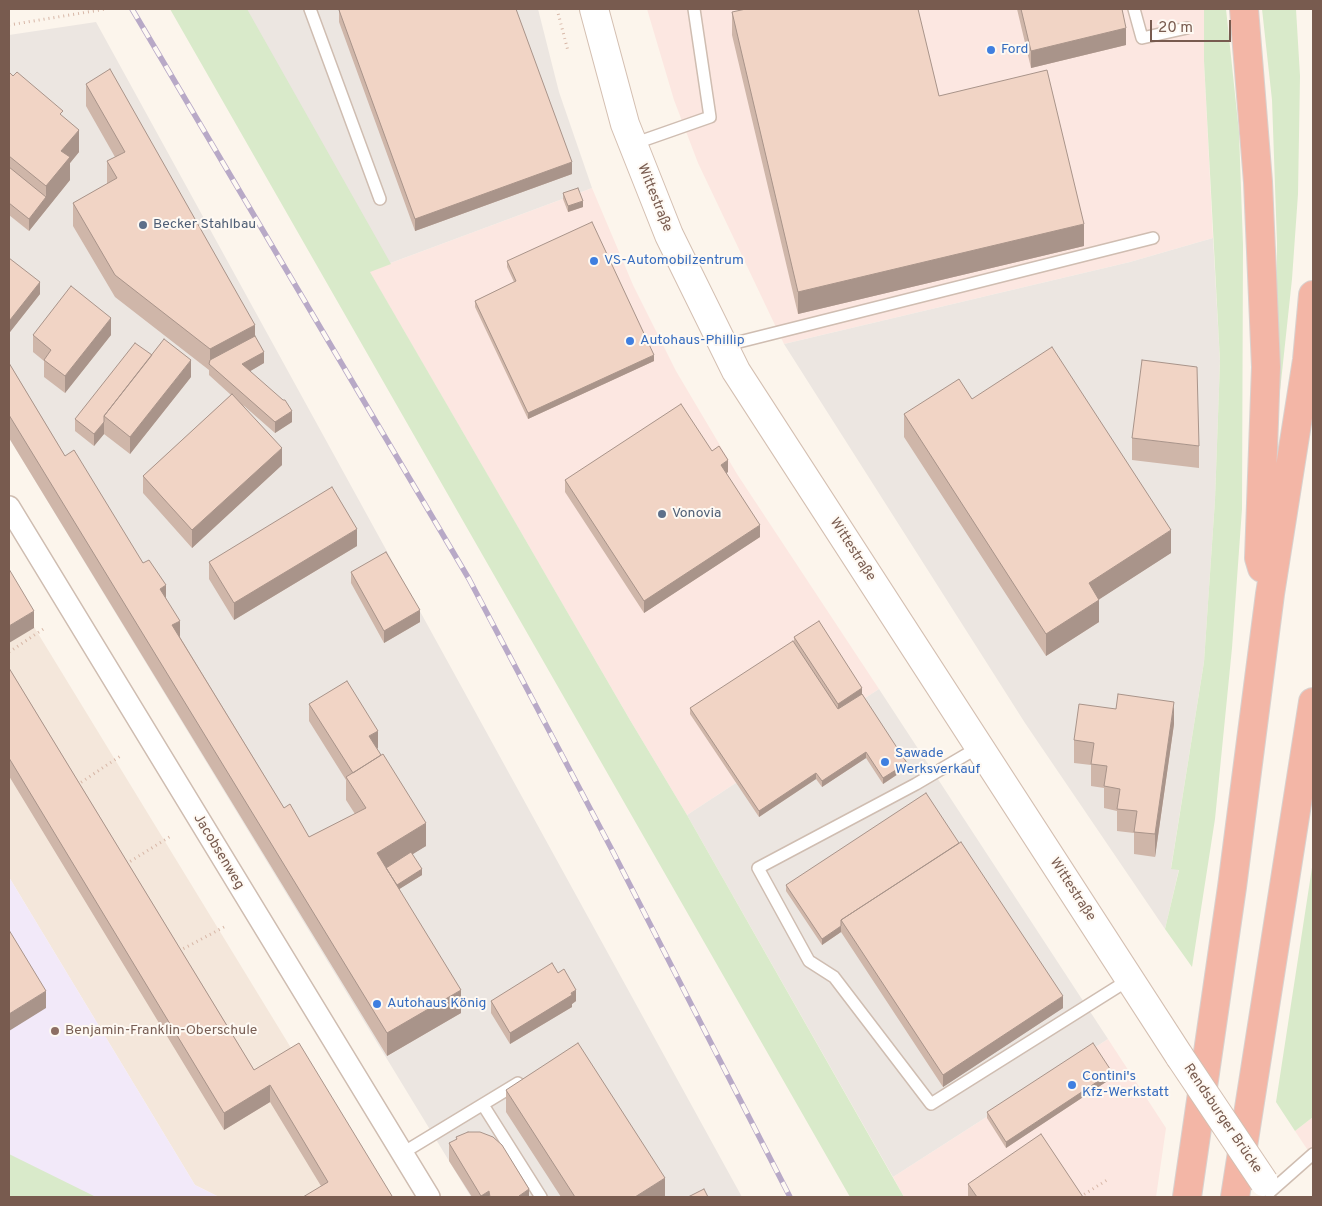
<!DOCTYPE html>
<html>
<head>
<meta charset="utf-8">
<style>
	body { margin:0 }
	#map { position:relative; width:1322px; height:1206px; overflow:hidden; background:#fcf5ec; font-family:Overpass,sans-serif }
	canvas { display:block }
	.frame { position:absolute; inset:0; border:10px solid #785b4f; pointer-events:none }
	.scale { position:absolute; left:1150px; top:20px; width:81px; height:22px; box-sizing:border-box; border:2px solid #785b4f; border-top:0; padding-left:6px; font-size:15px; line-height:18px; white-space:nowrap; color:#785b4f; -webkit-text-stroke:4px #fef9f3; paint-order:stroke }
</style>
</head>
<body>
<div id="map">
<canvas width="1322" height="1206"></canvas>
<div class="frame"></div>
<div class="scale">20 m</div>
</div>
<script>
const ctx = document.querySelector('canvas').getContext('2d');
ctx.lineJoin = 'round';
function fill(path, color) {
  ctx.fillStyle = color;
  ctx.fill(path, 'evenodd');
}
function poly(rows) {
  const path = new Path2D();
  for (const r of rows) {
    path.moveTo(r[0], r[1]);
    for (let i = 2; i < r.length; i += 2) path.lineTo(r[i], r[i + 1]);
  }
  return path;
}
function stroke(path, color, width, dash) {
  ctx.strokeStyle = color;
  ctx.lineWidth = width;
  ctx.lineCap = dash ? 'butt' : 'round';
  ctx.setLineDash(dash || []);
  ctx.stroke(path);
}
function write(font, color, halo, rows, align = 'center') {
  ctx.font = font + ' Overpass,sans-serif';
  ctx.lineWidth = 4;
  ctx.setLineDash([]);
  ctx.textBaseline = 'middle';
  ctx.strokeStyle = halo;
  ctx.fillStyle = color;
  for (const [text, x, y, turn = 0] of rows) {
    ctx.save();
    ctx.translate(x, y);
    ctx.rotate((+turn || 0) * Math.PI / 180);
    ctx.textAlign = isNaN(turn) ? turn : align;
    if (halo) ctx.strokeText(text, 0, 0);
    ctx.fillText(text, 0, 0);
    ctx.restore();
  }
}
const residential = poly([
	[9,586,382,1197,219,1197,195,1185,9,877]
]);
const commercial = poly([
	[647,9,1204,9,1204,61,1213,238,1130,262,784,344,698,163,674,100],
	[592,188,633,285,676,371,737,474,879,689,687,815,630,720,369,271],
	[1108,1039,1166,1128,1156,1197,904,1197,893,1177],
	[1313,1117,1313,1158,1295,1131]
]);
const industrial = poly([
	[224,9,538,9,559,92,592,188,369,271],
	[96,22,742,1197,471,1197,9,438,9,35],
	[1213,238,1220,361,1215,500,1204,662,1171,868,1179,869,1165,929,1025,723,784,344,1130,262],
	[879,689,1108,1039,893,1177,687,815]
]);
const education = poly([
	[9,877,195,1185,219,1197,9,1197]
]);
const green = poly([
	[170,9,247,9,391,264,370,272,630,720,687,815,904,1197,850,1197],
	[1204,9,1226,9,1239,132,1243,245,1242,509,1232,648,1215,819,1192,967,1165,929,1179,870,1171,869,1204,662,1215,500,1220,361,1204,61],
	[1262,9,1296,9,1300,76,1298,194,1292,279,1280,391,1276,391,1275,381,1277,243,1272,100],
	[1313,861,1313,1117,1295,1131,1276,1102],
	[9,1154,96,1197,97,1197,9,1197]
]);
const path = poly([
	[557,9,568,51],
	[9,25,106,9],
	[9,652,45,628],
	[77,785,122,755],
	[126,864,171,836],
	[179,951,226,926],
	[1080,1197,1107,1180]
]);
const lane = poly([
	[310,9,380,199],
	[1134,9,1142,38,1187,28],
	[633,144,710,117,694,9],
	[723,346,1153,238],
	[979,747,916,784,758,868,809,961,834,977,931,1104,1130,979],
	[483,1105,541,1197],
	[401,1154,518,1083],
	[1270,1192,1313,1154]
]);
const street = poly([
	[9,507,429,1197]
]);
const secondary = poly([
	[594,9,625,124,669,235,736,371,1180,1057]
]);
const highway = poly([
	[1244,9,1258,182,1266,367,1259,558,1262,568],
	[1187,1197,1232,887,1270,594,1307,360,1313,295],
	[1235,1197,1313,702]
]);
const rail = poly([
	[132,9,469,579,612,850,790,1197]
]);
const secondaryBridge = poly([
	[1180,1057,1264,1182]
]);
const wall = poly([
	[1017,9,1122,9,1126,45,1031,68],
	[339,10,572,174,415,231,339,22],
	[732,12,939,96,1084,246,798,314,732,35],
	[9,72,63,117,79,152,70,163,70,180,29,231,9,215],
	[86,84,255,336,264,363,250,371,292,422,275,433,243,405,282,465,192,548,143,493,143,476,231,395,209,375,209,370,115,297,73,226,73,203,107,184,107,161,115,157,86,106],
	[563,193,583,207,568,212,563,199],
	[9,258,40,294,10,332,9,331],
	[507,261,654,361,528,419,475,307,475,301,514,282,507,267],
	[33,335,111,335,65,393,44,377,44,361,33,352],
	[9,363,65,456,143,563,166,598,180,637,284,808,309,837,355,814,346,800,346,780,309,721,309,704,378,748,376,749,426,846,412,854,422,875,399,889,461,1013,387,1056,9,438],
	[191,377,130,454,104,434,94,446,75,431,75,419],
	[972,399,1171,553,1099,599,1099,622,1046,656,904,437,904,414],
	[1132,438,1199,446,1199,468,1132,460],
	[712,451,728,472,726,473,760,537,644,613,565,492,565,480],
	[357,546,234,620,209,579,209,562],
	[351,572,420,622,384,643,351,583],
	[794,637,862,694,907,768,883,784,866,758,822,787,816,779,759,817,690,714,690,708,794,643],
	[9,668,254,1070,392,1197,321,1186,270,1102,224,1130,9,776],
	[1174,724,1155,857,1134,854,1134,833,1117,831,1117,811,1104,808,1104,788,1091,786,1091,765,1074,763,1074,740],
	[786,885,1063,1008,943,1087,841,932,822,945,786,891],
	[491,1001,576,1001,572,1004,572,1007,510,1044,491,1013],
	[1112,1078,1006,1148,987,1118,987,1112],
	[506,1090,665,1197,561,1197,506,1112],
	[456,1137,529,1197,472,1197,449,1161,449,1143,456,1140],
	[968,1184,1083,1197,968,1197]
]);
const shadedWall = poly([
	[1126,28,1126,45,1031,68,1031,51],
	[79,130,79,152,70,163,70,180,29,231,29,219,46,197,46,186,61,151],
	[572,162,572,174,415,231,415,219],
	[583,201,583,207,568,212,568,206],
	[1084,224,1084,246,798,314,798,292],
	[40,282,40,294,10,332,10,320],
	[111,318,111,335,65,393,65,376],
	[255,325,255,348,210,365,210,349],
	[264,352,264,363,242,376,242,364],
	[654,355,654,361,528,419,528,413],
	[191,360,191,377,130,454,130,437],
	[292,411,292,422,275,433,275,422],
	[104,422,104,434,94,446,94,434],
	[282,448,282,465,192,548,192,530],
	[728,460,728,472,721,477,721,465],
	[760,525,760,537,644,613,644,601],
	[357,529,357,546,234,620,234,603],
	[1171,530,1171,553,1089,606,1089,583],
	[166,585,166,608,160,589],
	[1099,600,1099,622,1046,656,1046,634],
	[420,610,420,622,384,643,384,631],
	[34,611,34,628,9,643,9,626],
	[180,621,180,643,172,625],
	[862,688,862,700,838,715,838,704],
	[1174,702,1174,724,1155,857,1155,834],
	[378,731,378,748,369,754,369,736],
	[866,752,866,758,822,787,822,781],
	[907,763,907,768,883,784,883,778],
	[816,773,816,779,759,817,759,811],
	[426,823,426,846,384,872,377,853],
	[422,869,422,875,393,893,393,887],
	[841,926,841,932,822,945,822,939],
	[461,990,461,1013,387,1056,387,1033],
	[576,990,576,1001,572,1004,572,1007,510,1044,510,1033],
	[46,991,46,1008,9,1031,9,1014],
	[1063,996,1063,1008,943,1087,943,1075],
	[1112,1072,1112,1078,1006,1148,1006,1142],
	[270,1085,270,1102,224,1130,224,1113],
	[665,1178,665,1197,635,1197],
	[529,1189,529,1197,519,1197,519,1196],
	[489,1191,489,1197,481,1197,481,1196]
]);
const building = poly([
	[342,9,516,9,572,162,415,219,339,10,342,9],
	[746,9,918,9,939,96,1047,70,1084,224,798,292,732,12,746,9],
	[1021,9,1122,9,1126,28,1031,51,1021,9],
	[110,69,255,325,210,349,115,275,73,203,117,178,107,161,125,152,86,84,110,69],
	[9,72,13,76,17,72,63,111,60,114,79,130,61,151,70,157,46,186,9,156,9,72],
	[9,167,46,197,29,219,9,203,9,167],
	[578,188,583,201,568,206,563,193,578,188],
	[592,222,654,355,528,413,475,301,516,281,507,261,592,222],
	[9,258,40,282,10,320,9,319,9,258],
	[71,286,111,318,65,376,44,360,51,350,33,335,71,286],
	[255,336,264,352,242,364,283,400,285,400,292,411,275,422,209,364,210,360,255,336],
	[164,339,191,360,130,437,104,416,164,339],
	[135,343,152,355,104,416,104,422,94,434,75,419,135,343],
	[1052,347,1171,530,1089,583,1099,600,1046,634,904,414,959,379,972,399,1052,347],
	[1142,360,1197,367,1199,446,1132,438,1142,360],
	[9,363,65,456,74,450,143,563,149,560,166,585,160,589,180,621,172,625,284,808,290,804,309,837,366,808,346,777,383,754,426,823,377,853,461,990,387,1033,9,415,9,363],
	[232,394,282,448,192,530,143,476,232,394],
	[681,404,712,451,719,446,728,460,721,465,760,525,644,601,565,480,681,404],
	[332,487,357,529,234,603,209,562,332,487],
	[386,552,420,610,384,631,351,572,386,552],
	[9,569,34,611,9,626,9,569],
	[819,621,862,688,838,704,794,637,819,621],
	[793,641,838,709,862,694,907,763,883,778,866,752,822,781,816,773,759,811,690,708,793,641],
	[9,668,254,1070,299,1043,392,1196,390,1197,303,1197,328,1182,270,1085,224,1113,9,758,9,668],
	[347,681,378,731,369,736,381,755,353,773,309,704,347,681],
	[1118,694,1174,702,1155,834,1134,832,1137,811,1117,809,1120,789,1104,786,1107,766,1091,764,1094,743,1074,740,1079,704,1116,709,1118,694],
	[926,793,959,843,841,920,841,926,822,939,786,885,926,793],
	[961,842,1063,996,943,1075,841,920,961,842],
	[411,852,422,869,397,885,386,868,411,852],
	[9,930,46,991,9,1014,9,930],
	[552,963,558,973,564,969,576,990,571,993,572,995,510,1033,491,1001,552,963],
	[578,1043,665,1178,635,1197,575,1197,506,1090,578,1043],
	[1093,1043,1112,1072,1006,1142,987,1112,1093,1043],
	[468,1132,480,1132,493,1137,502,1145,529,1189,519,1196,520,1197,490,1197,489,1191,481,1196,449,1143,457,1139,456,1137,468,1132],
	[1041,1134,1083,1197,977,1197,968,1184,1041,1134],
	[704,1189,708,1197,688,1197,704,1189]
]);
const markers = [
	[991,50,5,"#3f7fe0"],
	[143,225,5,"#5c6f8a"],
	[594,261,5,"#3f7fe0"],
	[630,341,5,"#3f7fe0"],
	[662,514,5,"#5c6f8a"],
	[885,762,5,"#3f7fe0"],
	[377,1004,5,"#3f7fe0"],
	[55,1031,5,"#8d6e63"],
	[1072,1085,5,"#3f7fe0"]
];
const shopNames = [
	["Ford",1001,50],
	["VS-Automobilzentrum",604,261],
	["Autohaus-Phillip",640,341],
	["Sawade",895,754],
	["Werksverkauf",895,770],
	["Autohaus König",387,1004],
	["Contini's",1082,1077],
	["Kfz-Werkstatt",1082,1093]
];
const streetNames = [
	["Wittestraße",654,198,68],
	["Wittestraße",852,550,57],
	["Jacobsenweg",218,852,59],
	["Wittestraße",1072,890,57],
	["Rendsburger Brücke",1222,1119,56]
];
const serviceNames = [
	["Becker Stahlbau",153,225],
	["Vonovia",672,514]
];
const educationNames = [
	["Benjamin-Franklin-Oberschule",65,1031]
];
fill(residential, '#f4e7db');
fill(commercial, '#fce7e1');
fill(industrial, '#ece6e1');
fill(education, '#f2e9f9');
fill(green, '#d9eaca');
stroke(lane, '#cfbdb1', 14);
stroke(street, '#cfbdb1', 24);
stroke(secondary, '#d4bfb1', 30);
stroke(highway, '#d9d1ce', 30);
stroke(path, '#d7b7a7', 3, [1, 4]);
stroke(lane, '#fff', 11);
stroke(street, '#fff', 21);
stroke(secondary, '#fff', 28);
stroke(highway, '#f3b6a6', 28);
stroke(rail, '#b8a9c7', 5.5);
stroke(rail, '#fef9f3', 4, [11]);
stroke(secondaryBridge, '#d4bfb1', 30, []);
stroke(secondaryBridge, '#fff', 28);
fill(wall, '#cfb6a9');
fill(shadedWall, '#a9948a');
fill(building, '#f1d4c5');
stroke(building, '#a9948a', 1);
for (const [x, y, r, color] of markers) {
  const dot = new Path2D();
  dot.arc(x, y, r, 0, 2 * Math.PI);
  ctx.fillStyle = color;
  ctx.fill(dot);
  stroke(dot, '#fef9f3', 2);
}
write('14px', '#366cbe', '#fef9f3', shopNames, 'left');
write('14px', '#785b4f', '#fef9f3', streetNames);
write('14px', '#4e5e75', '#fef9f3', serviceNames, 'left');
write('14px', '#785e54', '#fef9f3', educationNames, 'left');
</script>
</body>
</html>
